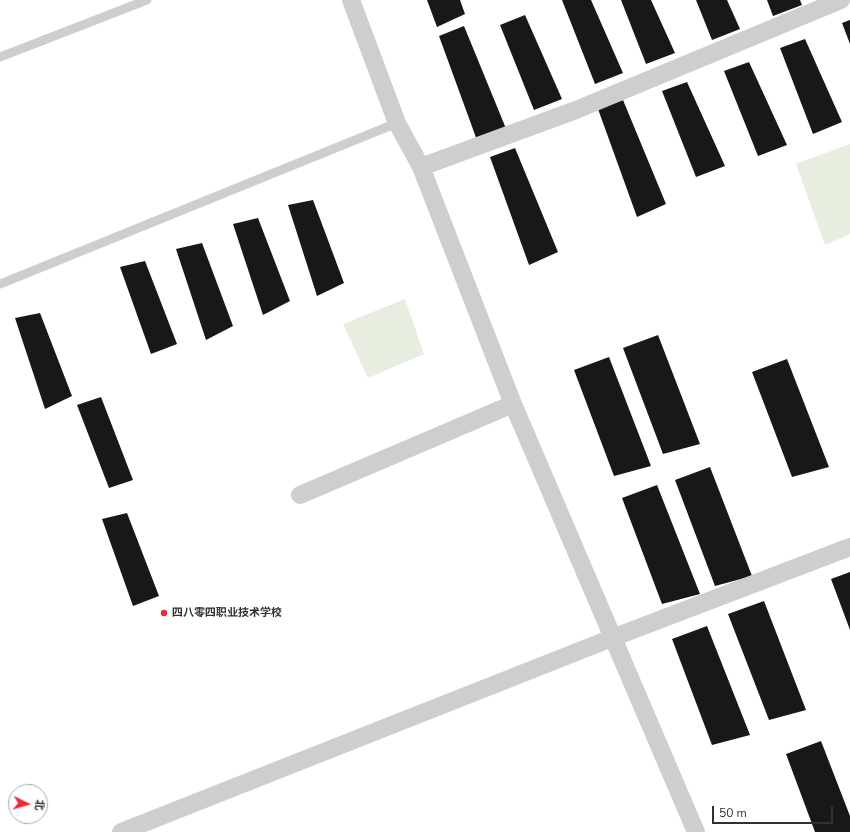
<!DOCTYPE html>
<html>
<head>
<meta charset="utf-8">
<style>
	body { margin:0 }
	#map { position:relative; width:850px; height:832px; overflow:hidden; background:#fff; font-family:"Nunito Sans","Noto Sans SC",sans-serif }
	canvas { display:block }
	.north { position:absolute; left:8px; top:784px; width:40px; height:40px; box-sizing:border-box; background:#fff; border:1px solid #adadad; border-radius:50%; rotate:95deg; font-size:11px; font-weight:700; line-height:16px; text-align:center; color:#313131 }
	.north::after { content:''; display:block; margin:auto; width:14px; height:18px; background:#eb2f39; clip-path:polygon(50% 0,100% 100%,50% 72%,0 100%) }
	.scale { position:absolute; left:712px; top:806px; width:121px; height:18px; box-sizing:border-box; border:2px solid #313131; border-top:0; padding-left:5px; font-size:12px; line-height:14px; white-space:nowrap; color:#313131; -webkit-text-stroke:3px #fff; paint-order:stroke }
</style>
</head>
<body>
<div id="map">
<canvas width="850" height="832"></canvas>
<div class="north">北</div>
<div class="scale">50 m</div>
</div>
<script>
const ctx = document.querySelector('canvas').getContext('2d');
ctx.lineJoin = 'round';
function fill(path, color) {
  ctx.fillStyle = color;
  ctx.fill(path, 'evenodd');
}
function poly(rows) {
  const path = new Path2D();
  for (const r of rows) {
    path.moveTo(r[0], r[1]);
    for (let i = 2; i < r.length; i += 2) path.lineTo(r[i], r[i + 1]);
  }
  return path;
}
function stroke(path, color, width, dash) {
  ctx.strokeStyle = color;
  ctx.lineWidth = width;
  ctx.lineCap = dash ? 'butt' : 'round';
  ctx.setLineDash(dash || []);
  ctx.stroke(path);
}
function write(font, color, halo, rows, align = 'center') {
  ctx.font = font + ' "Nunito Sans","Noto Sans SC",sans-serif';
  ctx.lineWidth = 4;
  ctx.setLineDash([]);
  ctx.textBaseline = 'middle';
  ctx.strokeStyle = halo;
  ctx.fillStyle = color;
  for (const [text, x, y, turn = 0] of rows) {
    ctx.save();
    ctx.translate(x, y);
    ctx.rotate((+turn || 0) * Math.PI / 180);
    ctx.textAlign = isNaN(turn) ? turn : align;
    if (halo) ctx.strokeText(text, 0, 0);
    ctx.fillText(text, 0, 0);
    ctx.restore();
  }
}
const green = poly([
	[850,144,850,234,825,245,796,164],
	[405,299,424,354,368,378,343,324]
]);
const building = poly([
	[427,0,460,0,465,14,437,27],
	[562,0,591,0,623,73,595,84],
	[621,0,651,0,675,53,646,64],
	[696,0,727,0,740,29,712,40],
	[767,0,800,0,802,5,773,16],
	[525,15,562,99,534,110,500,25],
	[850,20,850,44,842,23],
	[464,26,507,131,478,143,439,36],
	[805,39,842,122,813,134,780,48],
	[749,62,787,145,758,156,724,71],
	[687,82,725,166,696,177,662,91],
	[623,100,666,204,637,217,598,109],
	[515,148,558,252,529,265,490,157],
	[313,200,344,283,317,296,288,205],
	[258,218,290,301,263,315,233,224],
	[202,243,233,326,206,340,176,249],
	[145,261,177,344,151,354,120,267],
	[40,313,72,396,45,409,15,318],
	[658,335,700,444,663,454,623,348],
	[609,357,651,466,614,476,574,370],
	[787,359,829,467,792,477,752,372],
	[101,397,133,480,109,488,77,405],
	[710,467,752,576,715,586,675,480],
	[657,485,700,594,662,604,622,498],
	[127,513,159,596,133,606,102,519],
	[850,572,850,630,831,579],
	[764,601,806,710,769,720,728,614],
	[707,626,750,735,712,745,672,639],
	[821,741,850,816,850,832,815,832,786,754]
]);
const service = poly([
	[0,57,147,0],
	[0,284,397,123]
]);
const minor = poly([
	[351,0,397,123,421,167,513,404,696,832],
	[421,167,576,110,841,0],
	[300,495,513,404],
	[121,832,612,638,850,547]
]);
const markers = [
	[164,613,4,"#eb2f39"]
];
const poiNames = [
	["四八零四职业技术学校",172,613]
];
fill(green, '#e7eedf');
fill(building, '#181818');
stroke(service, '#cecece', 9);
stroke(minor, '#cecece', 18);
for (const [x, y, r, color] of markers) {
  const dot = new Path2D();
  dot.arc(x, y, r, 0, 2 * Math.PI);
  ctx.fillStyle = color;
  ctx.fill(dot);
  stroke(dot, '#fff', 1.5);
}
write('bold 11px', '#313131', '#fff', poiNames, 'left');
</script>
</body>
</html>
